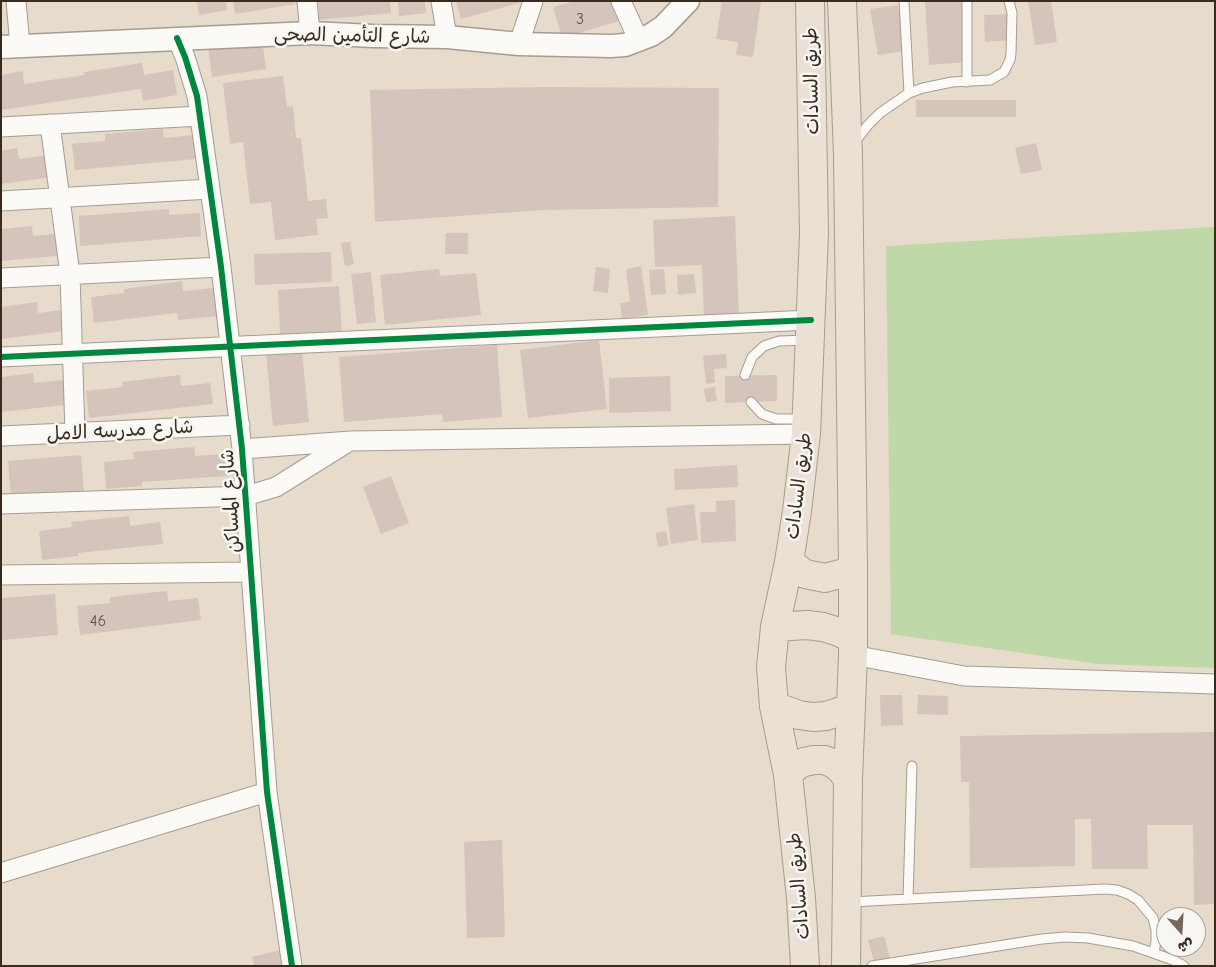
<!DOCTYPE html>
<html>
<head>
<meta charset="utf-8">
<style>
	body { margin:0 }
	#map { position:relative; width:1216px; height:967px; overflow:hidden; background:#e7dbcc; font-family:"Comic Neue","Playpen Sans Arabic",sans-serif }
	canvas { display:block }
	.frame { position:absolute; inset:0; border:2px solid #3b2a1e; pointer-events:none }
	.north { position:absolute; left:1156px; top:907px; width:50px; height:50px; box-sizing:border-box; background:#f6f6f2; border:1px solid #aba49d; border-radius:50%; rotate:161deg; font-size:14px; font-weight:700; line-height:20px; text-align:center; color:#3b2a1e }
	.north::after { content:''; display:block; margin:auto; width:18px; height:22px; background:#77685b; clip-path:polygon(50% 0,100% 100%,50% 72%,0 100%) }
</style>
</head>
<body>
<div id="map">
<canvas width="1216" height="967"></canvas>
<div class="frame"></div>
<div class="north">ش</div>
</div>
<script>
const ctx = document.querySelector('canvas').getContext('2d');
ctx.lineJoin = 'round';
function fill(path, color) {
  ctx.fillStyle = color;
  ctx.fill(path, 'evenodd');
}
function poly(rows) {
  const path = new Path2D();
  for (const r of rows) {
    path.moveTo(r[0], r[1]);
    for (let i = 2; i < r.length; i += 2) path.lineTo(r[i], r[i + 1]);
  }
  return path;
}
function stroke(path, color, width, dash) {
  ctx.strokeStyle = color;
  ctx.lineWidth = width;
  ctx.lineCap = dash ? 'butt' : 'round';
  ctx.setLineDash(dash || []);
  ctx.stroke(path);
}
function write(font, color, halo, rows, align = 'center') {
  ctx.font = font + ' "Comic Neue","Playpen Sans Arabic",sans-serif';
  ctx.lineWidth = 5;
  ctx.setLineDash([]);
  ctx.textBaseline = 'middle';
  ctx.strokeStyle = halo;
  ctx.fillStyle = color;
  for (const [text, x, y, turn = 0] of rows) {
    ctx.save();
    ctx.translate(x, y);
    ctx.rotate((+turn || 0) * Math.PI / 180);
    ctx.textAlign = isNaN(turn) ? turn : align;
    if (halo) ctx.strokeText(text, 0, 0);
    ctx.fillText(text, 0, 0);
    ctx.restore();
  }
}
const green = poly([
	[1215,227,1215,668,1098,664,891,634,886,246]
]);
const building = poly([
	[197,1,226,1,227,10,199,15],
	[233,1,294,1,295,4,235,14],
	[318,1,390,1,391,13,319,20],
	[398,1,425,1,426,13,399,16],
	[456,1,518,1,519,3,461,19],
	[575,1,620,1,626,19,562,38,553,7],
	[722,1,761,1,753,57,736,55,738,42,716,39],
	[925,1,964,1,967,62,929,65],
	[1028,1,1051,1,1057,42,1035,45],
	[898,5,905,51,878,55,870,9],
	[1011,14,1012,40,985,42,984,15],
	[262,38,266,69,212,77,208,46],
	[142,63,144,75,173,70,177,95,143,101,141,89,1,110,1,75,23,71,24,84,85,75,84,72],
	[283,76,287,107,293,106,296,138,301,138,308,201,326,199,328,218,316,219,318,235,275,240,271,202,250,204,243,142,230,144,223,83],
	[546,87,719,88,718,207,543,210,375,222,370,90],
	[916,100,1016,100,1016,117,916,117],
	[163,129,164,138,194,135,196,159,75,170,72,144,105,141,105,134],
	[1036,143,1042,170,1021,174,1015,148],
	[17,148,19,159,49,155,52,177,1,184,1,151],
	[169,209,169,215,200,213,201,236,80,246,79,216],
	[735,216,739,317,704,318,702,265,655,267,653,220],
	[32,226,33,236,64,233,66,255,1,261,1,229],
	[446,233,468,233,468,254,445,254],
	[350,242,354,264,345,266,341,243],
	[331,252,332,282,255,285,254,254],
	[641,266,648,315,622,319,620,303,630,302,626,269],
	[596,267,610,269,608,293,593,291],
	[439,269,440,276,476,273,481,315,385,325,380,275],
	[664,269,666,294,651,295,649,270],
	[371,272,376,322,357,324,351,274],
	[694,274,696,293,678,295,677,275],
	[182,281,183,291,214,288,217,316,178,320,177,313,94,323,91,297,124,293,124,289],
	[339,286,342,332,280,334,278,290],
	[37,302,38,313,68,309,71,330,1,339,1,307],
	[599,340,607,409,528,418,520,350],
	[497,345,502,417,443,422,442,414,344,422,339,357],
	[302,351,309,422,273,426,266,354],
	[726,354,727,368,714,369,715,383,706,384,703,356],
	[33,373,34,383,63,380,65,405,1,412,1,377],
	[180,375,181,386,210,383,213,404,89,418,86,391,123,387,122,382],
	[777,375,777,401,725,403,725,376],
	[670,376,671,411,609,413,609,378],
	[715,387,717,401,706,402,704,389],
	[194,447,195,456,225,454,227,476,142,482,142,486,106,489,104,462,134,459,133,452],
	[81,455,84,492,11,498,8,461],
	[737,465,738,487,675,490,674,469],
	[391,476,409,523,381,534,363,487],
	[735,500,736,541,701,543,700,512,716,512,716,501],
	[694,504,698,540,671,544,666,508],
	[129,516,130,526,160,522,163,544,78,553,78,556,42,560,39,531,72,527,71,522],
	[666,531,669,545,658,547,656,533],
	[167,591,168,601,198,598,201,620,80,635,77,606,110,603,110,597],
	[55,594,58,635,2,640,1,598],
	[880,695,902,695,903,725,881,726],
	[918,695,948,696,948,715,917,714],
	[1215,732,1215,904,1194,905,1193,825,1147,825,1148,869,1092,869,1091,819,1075,819,1075,866,970,868,969,782,961,782,960,736],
	[502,840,505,937,467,938,464,842],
	[884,936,892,966,875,966,868,940],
	[280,950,283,966,254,966,252,957]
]);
const service = poly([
	[904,1,909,93],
	[967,82,967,1],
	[854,143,868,125,880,113,909,93,923,88,952,82,990,80,1004,72,1010,60,1011,53,1012,13,1009,1],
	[745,375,752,357,764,346,779,341,808,340],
	[751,402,762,414,776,419,805,419],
	[908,899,912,766],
	[850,902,1105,889,1117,890,1128,894,1138,900,1153,918,1156,930,1156,941,1154,953],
	[872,966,1042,939,1065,937,1088,938,1133,946,1173,960,1184,966]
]);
const minor = poly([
	[16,1,20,46],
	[307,1,310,33],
	[441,1,447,37],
	[621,1,639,41],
	[177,38,185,57,197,96,221,267,242,449,267,792,292,966],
	[519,44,533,1],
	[50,124,70,274,75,433],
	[1,127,200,116],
	[1,201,210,189],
	[1,278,221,267],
	[1,357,811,320],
	[1,436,240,425],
	[242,449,351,441,806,434],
	[1,504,246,496,276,487,345,444],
	[1,575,251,572],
	[853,655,964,676,1215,684],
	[1,873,267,792]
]);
const tertiary = poly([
	[1,47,310,33,373,36,447,37,519,44,611,46,625,45,651,35,663,27,688,1]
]);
const primary = poly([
	[842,1,848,154,853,567,853,655,848,779,846,966],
	[789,562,805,574,825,578,844,573,853,567],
	[775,627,807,625,823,627,839,632,853,639],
	[774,706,799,715,813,717,826,716,851,708],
	[788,775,795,767,804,762,814,760,825,760,834,764,842,771,848,779],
	[805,966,801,898,788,775,774,706,771,667,775,627,789,562,797,511,806,434,814,233,810,1]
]);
const cycleway = poly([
	[177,38,185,57,197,96,221,267,242,449,267,792,292,966],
	[1,357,811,320]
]);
const numberNames = [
	["3",580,19],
	["46",98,621]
];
const streetNames = [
	["شارع التأمين الصحى",352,36,1],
	["طريق السادات",812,81,-91],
	["شارع مدرسه الامل",120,431,-3],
	["طريق السادات",799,486,-83],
	["شارع المساكن",231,501,-94],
	["طريق السادات",799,886,-95]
];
fill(green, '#bfd8a7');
fill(building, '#d5c4bc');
stroke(service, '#a59c92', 11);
stroke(minor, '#a59c92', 21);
stroke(tertiary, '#a59c92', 25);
stroke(primary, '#a59c92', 30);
stroke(service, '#fbfaf7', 9);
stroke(minor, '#fbfaf7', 19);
stroke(tertiary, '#fbfaf7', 22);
stroke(primary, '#eae1d4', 28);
stroke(cycleway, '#00873e', 6);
write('16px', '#625146', null, numberNames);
write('19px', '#3b2a1e', '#f6f6f2', streetNames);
</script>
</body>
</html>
